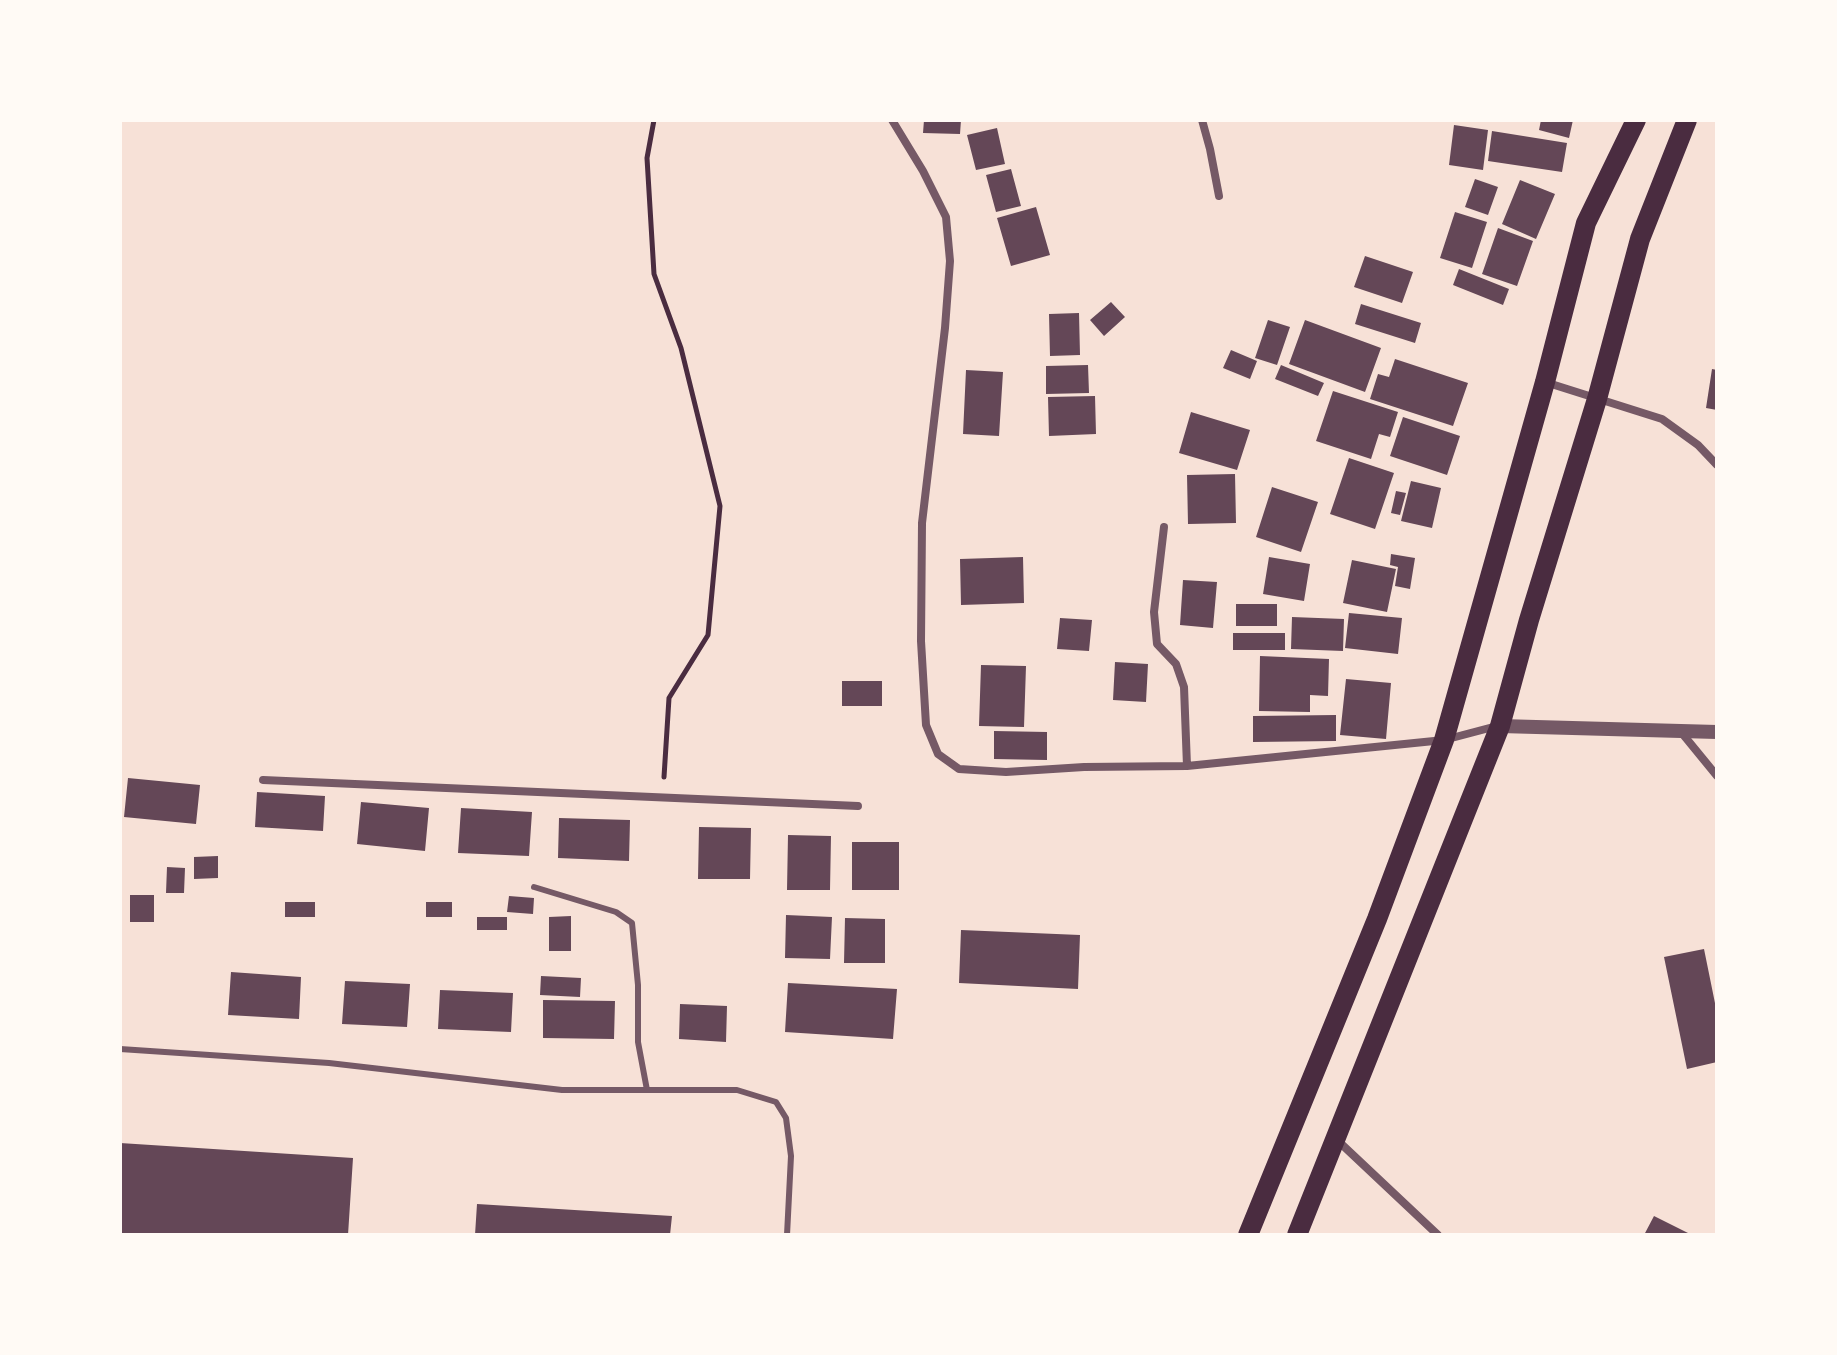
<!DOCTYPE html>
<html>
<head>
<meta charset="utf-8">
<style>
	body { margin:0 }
	#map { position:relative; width:1837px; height:1355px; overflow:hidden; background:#f7e1d7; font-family:"Nunito Sans",sans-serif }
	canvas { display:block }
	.frame { position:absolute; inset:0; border:122px solid #fffaf5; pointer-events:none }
</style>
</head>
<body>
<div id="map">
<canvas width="1837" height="1355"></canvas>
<div class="frame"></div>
</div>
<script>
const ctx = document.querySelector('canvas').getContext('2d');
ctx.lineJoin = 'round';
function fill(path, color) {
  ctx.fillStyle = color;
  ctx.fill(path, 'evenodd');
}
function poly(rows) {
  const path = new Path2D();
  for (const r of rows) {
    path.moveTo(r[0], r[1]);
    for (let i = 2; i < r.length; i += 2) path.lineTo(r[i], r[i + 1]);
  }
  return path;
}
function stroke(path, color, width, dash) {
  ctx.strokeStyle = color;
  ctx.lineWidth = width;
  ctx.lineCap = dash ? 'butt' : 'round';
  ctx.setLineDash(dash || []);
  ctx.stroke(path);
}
const building = poly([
	[924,120,961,120,960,134,923,133],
	[1541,120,1573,120,1569,138,1539,130],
	[1454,125,1488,130,1483,170,1449,165],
	[997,128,1005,164,976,170,967,135],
	[1492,131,1567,143,1562,172,1488,161],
	[1011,169,1021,206,996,212,986,175],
	[1475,179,1498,187,1488,215,1465,207],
	[1520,180,1555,194,1536,239,1502,224],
	[1036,207,1050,255,1011,266,997,218],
	[1455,212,1487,222,1472,268,1440,258],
	[1498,228,1533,241,1517,286,1482,274],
	[1365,256,1413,272,1402,303,1354,287],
	[1459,269,1509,289,1503,305,1453,285],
	[1111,302,1125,317,1104,336,1090,320],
	[1361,304,1421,323,1415,343,1355,324],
	[1079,313,1080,355,1050,356,1049,314],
	[1268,320,1290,327,1277,365,1255,358],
	[1305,320,1381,348,1365,392,1289,364],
	[1231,350,1257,361,1250,379,1223,368],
	[1395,359,1468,383,1453,426,1370,399,1378,374,1389,377],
	[1088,365,1089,393,1046,394,1046,366],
	[1281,365,1324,383,1318,396,1275,379],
	[1712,369,1717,370,1717,410,1706,408],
	[966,370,1003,372,999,436,963,434],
	[1333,391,1398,412,1390,437,1379,434,1371,459,1316,441],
	[1095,396,1096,434,1049,436,1048,397],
	[1191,412,1250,430,1237,470,1179,453],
	[1403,417,1460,436,1447,475,1390,456],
	[1349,458,1394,473,1375,529,1330,514],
	[1235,474,1236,523,1188,524,1187,475],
	[1411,481,1441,488,1432,528,1401,521],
	[1272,487,1318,502,1301,552,1256,537],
	[1396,491,1406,493,1400,515,1391,513],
	[1391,554,1415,558,1410,589,1395,586,1398,567,1390,565],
	[1023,557,1024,603,961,605,960,559],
	[1269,557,1310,564,1304,601,1263,594],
	[1352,560,1396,569,1387,612,1343,603],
	[1183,580,1217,582,1213,628,1180,625],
	[1236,604,1277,604,1277,626,1236,626],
	[1349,613,1402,618,1398,654,1345,648],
	[1292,617,1344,619,1343,651,1291,649],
	[1060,618,1092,620,1089,651,1057,649],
	[1233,633,1285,633,1285,650,1233,650],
	[1260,656,1329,659,1328,696,1310,695,1310,712,1259,711],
	[1115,662,1148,664,1146,702,1113,700],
	[981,665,1026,666,1024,727,979,726],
	[1346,679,1391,683,1386,739,1340,735],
	[842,681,882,681,882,706,842,706],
	[1336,715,1336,741,1253,742,1253,716],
	[994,731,1047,732,1047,760,994,759],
	[128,778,200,785,196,824,124,817],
	[257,792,325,796,323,831,255,827],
	[361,802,429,808,425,851,357,844],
	[461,808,532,812,529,856,458,853],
	[559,818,630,820,629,861,558,858],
	[699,827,751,828,750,879,698,879],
	[788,835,831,836,830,890,787,890],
	[852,842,899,842,899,890,852,890],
	[218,856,218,878,194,879,194,857],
	[167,867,185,868,184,893,166,893],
	[130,895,154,895,154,922,130,922],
	[509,896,534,898,533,914,507,912],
	[285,902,315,902,315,917,285,917],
	[426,902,452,902,452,917,426,917],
	[786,915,832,917,830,959,785,958],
	[571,916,571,951,549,951,549,917],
	[477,917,507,917,507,930,477,930],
	[845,918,885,919,885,963,844,963],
	[961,930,1080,935,1078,989,959,983],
	[1704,949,1717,1013,1717,1062,1687,1069,1664,957],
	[231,972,301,977,299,1019,228,1015],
	[541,976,581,978,580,997,540,995],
	[345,981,410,984,407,1027,342,1024],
	[788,983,897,989,893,1039,785,1032],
	[440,990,513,993,511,1032,438,1029],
	[543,1000,615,1001,614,1039,543,1038],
	[680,1004,727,1006,726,1042,679,1039],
	[120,1143,353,1158,348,1235,120,1235],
	[477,1204,672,1216,670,1235,475,1235],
	[1654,1216,1692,1235,1644,1235]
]);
const path = poly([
	[654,120,647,158,654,274,681,348,720,506,708,635,669,698,664,777]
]);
const service = poly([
	[534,887,616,912,632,923,638,985,638,1042,647,1090],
	[120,1049,329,1063,562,1090,737,1090,776,1102,786,1118,791,1156,787,1235]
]);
const minor = poly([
	[892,120,923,171,946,217,950,261,945,328,922,523,921,641,926,725,938,754,959,769,1006,772,1084,767,1187,766,1444,740,1497,726],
	[1202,120,1210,149,1219,196],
	[1545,382,1662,419,1698,445,1717,465],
	[1164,527,1154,612,1157,644,1176,664,1184,687,1187,766],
	[1681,732,1717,776],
	[263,780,858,806],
	[1336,1139,1438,1235]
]);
const tertiary = poly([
	[1500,726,1717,732]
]);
const primary = poly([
	[1248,1235,1377,919,1444,740,1545,382,1586,223,1636,120],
	[1297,1235,1500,726,1529,620,1597,399,1640,239,1687,120]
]);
fill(building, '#644757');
stroke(path, '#4a2c40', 5);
stroke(service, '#755966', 6);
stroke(minor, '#755966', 8);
stroke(tertiary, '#755966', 14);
stroke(primary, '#4a2c40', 20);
</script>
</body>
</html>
